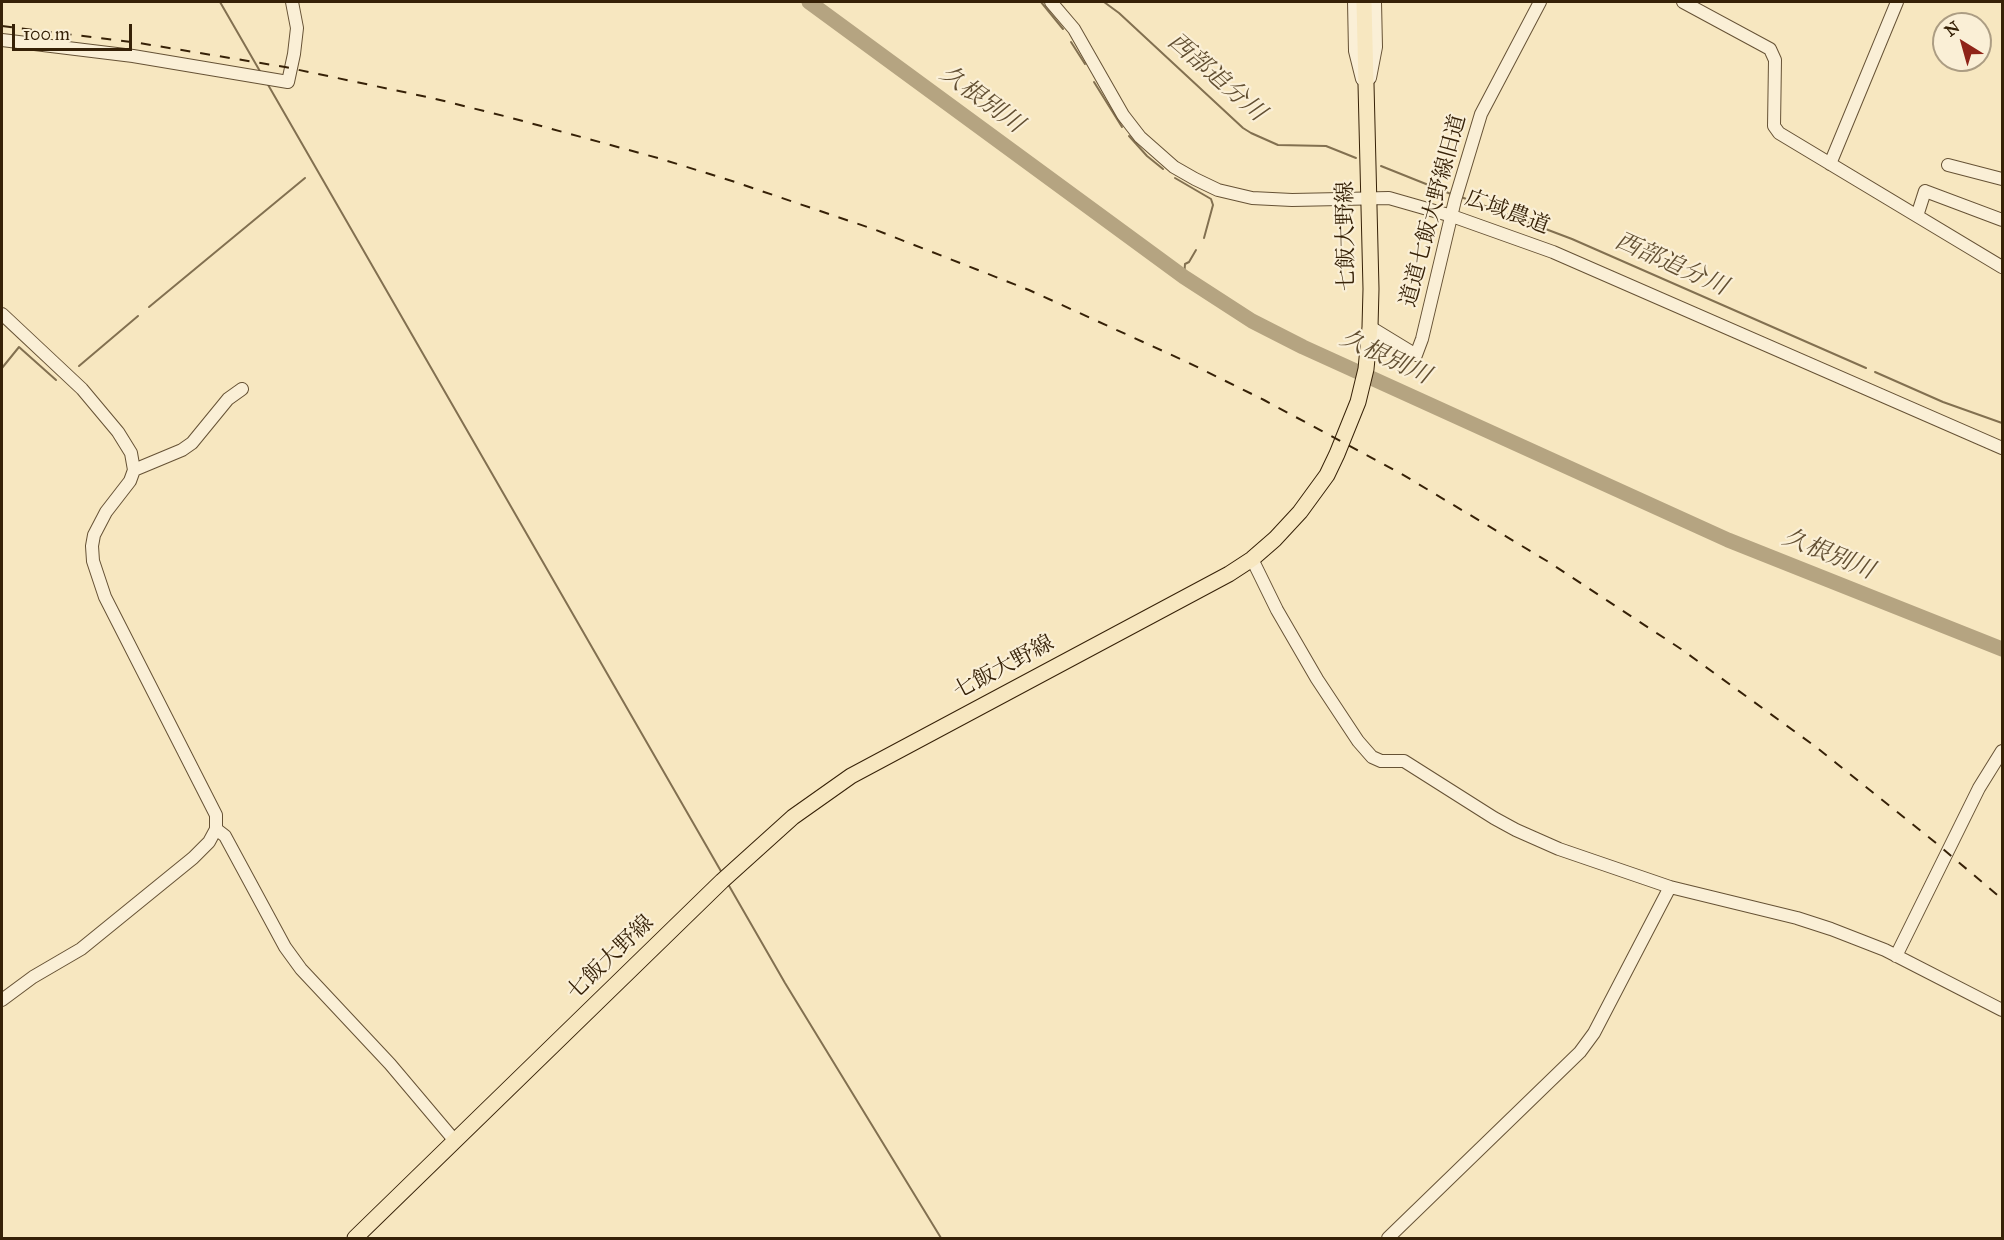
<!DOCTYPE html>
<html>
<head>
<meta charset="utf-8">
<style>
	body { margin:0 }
	#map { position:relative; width:2004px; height:1240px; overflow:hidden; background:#f7e7c0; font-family:"IM FELL Great Primer",serif }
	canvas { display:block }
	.frame { position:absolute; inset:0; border:3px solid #362107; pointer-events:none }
	.north { position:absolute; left:1932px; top:12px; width:60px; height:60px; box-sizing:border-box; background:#faefd6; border:2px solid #ac9d83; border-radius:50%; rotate:323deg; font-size:16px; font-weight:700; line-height:24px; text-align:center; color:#362107 }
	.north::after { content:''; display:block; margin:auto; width:21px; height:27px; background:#8f2418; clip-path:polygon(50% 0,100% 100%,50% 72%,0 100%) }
	.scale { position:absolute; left:12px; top:24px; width:120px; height:27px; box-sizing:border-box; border:3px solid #362107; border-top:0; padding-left:8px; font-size:18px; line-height:21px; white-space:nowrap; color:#362107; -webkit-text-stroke:4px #faefd6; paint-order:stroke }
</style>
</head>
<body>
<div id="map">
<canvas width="2004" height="1240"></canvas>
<div class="frame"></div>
<div class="north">N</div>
<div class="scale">100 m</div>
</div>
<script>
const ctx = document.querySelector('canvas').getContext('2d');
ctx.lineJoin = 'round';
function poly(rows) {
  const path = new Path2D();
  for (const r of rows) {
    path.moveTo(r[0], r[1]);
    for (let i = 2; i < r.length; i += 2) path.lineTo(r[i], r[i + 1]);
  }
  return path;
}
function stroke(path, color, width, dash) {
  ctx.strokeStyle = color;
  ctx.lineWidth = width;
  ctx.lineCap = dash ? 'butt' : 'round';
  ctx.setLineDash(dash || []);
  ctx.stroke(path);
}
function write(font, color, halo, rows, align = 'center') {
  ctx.font = font + ' "IM FELL Great Primer","Noto Serif JP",serif';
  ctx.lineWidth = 4.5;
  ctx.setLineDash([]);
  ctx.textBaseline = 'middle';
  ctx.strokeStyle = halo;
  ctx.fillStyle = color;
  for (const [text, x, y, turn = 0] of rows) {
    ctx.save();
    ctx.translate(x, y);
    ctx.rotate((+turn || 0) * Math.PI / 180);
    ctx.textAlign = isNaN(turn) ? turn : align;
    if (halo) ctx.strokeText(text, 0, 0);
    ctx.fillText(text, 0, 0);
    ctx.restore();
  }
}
const stream = poly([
	[220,2,261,73],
	[1041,2,1063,29],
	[1104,2,1119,13,1243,128,1251,133,1278,145,1326,146,1356,158],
	[1071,42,1085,64],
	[1094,82,1122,127],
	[267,83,722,873],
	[1129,136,1147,156,1163,169],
	[1381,166,1451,194],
	[1175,178,1211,199,1213,205,1204,238],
	[1461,197,1572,239,1866,368],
	[1184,277,1185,264,1189,262,1196,250],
	[149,307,305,178],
	[79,366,138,316],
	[2,368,19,347,56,380],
	[1875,372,1943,402,2002,423],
	[728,884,785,983,941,1238]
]);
const river = poly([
	[809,2,1184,277,1252,321,1303,347,1728,540,2002,649]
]);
const minor = poly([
	[1051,2,1074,29,1123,115,1140,137,1174,167,1195,179,1218,190,1252,198,1292,200,1389,198,1452,216,1553,252,2002,448],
	[1354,2,1355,51,1362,79],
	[1683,2,1770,49,1775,60,1774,126,1779,133,2002,267],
	[2,40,133,56,288,82,294,54,297,28,292,2],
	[1370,78,1376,47,1375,2],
	[1830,164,1897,2],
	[1948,165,2002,179],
	[1917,216,1925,191,2002,220],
	[2,314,82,389,118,432,131,453,134,470,130,481,106,512,94,535,92,546,93,561,105,597,216,815,216,829,225,836,285,947,301,969,390,1064,455,1141],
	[1370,327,1416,355,1422,339,1455,200,1481,114,1540,2],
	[134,470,182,450,192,443,228,399,242,389],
	[1252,559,1277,610,1317,679,1358,741,1372,757,1381,761,1404,761,1494,818,1516,830,1559,849,1670,887,1797,918,1831,929,1885,950,2002,1010],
	[1896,956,1979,788,2002,751],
	[2,1000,33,977,81,949,193,858,209,842,216,829],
	[1388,1238,1580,1052,1594,1033,1670,887]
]);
const major = poly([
	[355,1238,722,881,793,817,851,776,1229,574,1252,559,1275,539,1300,512,1327,475,1337,454,1358,402,1366,369,1370,327,1371,289,1364,2]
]);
const rail = poly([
	[2,26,139,43,285,67,432,98,508,117,658,158,732,181,876,230,1029,290,1187,362,1264,400,1400,473,1547,561,1681,649,1816,747,1936,843,2002,899]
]);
const streetNames = [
	["道道七飯大野線旧道",1434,211,-75],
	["広域農道",1507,213,20],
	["七飯大野線",1347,236,-91],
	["七飯大野線",1004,668,-28],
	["七飯大野線",611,958,-44]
];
const waterNames = [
	["西部追分川",1216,78,41],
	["久根別川",981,100,36],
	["西部追分川",1671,265,24],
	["久根別川",1385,358,25],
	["久根別川",1828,555,22]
];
stroke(stream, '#827050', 2);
stroke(river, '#b5a481', 15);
stroke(minor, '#665235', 14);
stroke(major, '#362107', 17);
stroke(minor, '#faefd6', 12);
stroke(major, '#f7e7c0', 15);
stroke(rail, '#362107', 2, [10, 10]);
write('22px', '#362107', '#faefd6', streetNames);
write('italic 24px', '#624f32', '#faefd6', waterNames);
</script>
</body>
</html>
